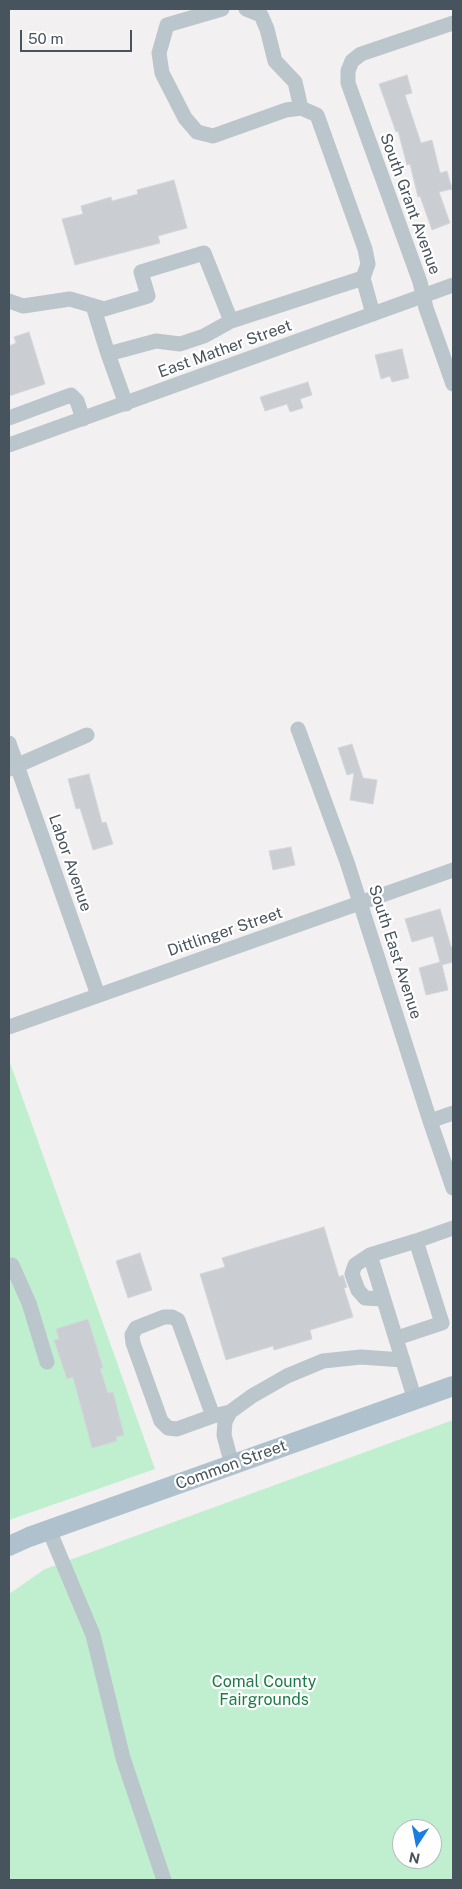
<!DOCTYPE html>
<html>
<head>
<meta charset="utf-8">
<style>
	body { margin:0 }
	#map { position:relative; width:462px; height:1889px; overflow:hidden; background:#f2f0f0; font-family:"Public Sans",sans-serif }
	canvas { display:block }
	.frame { position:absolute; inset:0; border:10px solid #48545d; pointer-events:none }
	.north { position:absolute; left:392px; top:1819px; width:50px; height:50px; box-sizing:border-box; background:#fff; border:1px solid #b6bbbe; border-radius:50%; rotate:191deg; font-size:14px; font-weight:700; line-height:20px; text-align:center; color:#48545d }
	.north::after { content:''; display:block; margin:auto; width:18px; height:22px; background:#1c7de0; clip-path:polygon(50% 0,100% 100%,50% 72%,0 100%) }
	.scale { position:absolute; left:20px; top:30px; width:112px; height:22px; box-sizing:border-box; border:2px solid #48545d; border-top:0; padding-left:6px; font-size:15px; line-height:18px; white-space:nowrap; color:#48545d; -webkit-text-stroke:4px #fff; paint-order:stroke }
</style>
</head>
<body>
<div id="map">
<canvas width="462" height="1889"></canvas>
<div class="frame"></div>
<div class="north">N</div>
<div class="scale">50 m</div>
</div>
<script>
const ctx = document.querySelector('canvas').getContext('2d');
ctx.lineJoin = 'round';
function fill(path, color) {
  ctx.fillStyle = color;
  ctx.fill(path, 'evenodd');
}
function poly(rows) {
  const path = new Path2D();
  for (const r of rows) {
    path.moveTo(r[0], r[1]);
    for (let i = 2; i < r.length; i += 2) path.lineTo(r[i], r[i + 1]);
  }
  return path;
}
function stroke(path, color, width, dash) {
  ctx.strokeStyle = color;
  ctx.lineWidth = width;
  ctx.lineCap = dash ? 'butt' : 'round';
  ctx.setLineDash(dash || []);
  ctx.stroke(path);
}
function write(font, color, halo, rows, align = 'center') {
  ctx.font = font + ' "Public Sans",sans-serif';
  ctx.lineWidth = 4.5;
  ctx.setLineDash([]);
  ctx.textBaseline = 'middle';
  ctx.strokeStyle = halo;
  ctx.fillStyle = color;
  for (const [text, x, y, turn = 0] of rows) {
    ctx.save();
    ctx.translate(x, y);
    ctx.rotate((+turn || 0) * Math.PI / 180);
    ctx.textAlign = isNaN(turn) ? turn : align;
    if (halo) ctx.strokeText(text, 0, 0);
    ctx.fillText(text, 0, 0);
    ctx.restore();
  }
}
const green = poly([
	[9,1060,155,1469,9,1520],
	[453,1420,453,1880,9,1880,9,1594,45,1569],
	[402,1829,432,1829,432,1859,402,1859]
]);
const building = poly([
	[407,75,412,93,405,95,421,143,432,140,440,173,447,171,452,189,439,192,450,223,432,230,420,196,418,197,410,164,407,165,398,131,396,132,379,84,407,75],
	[174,180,187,228,158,236,160,243,75,265,62,219,83,214,81,206,111,197,112,201,138,194,137,190,174,180],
	[29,332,45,384,9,396,9,346,16,343,14,337,29,332],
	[402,349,409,378,392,382,390,376,381,379,375,355,402,349],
	[308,382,312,395,300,399,303,408,290,412,287,404,265,411,260,397,308,382],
	[352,744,363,778,377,780,373,804,350,800,354,773,347,775,338,748,352,744],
	[89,774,102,823,106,822,113,844,93,850,80,808,76,809,68,779,89,774],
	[291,847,295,865,273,870,269,851,291,847],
	[440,909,451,947,453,946,453,962,442,965,448,990,426,995,419,968,440,962,433,936,412,942,405,919,440,909],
	[324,1227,339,1277,343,1275,347,1287,344,1288,353,1317,310,1330,312,1339,274,1350,273,1346,226,1360,200,1274,225,1267,222,1258,324,1227],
	[140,1253,152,1290,128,1298,116,1261,140,1253],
	[88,1319,103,1368,100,1369,108,1393,113,1392,124,1435,116,1437,117,1441,92,1448,73,1377,67,1379,54,1340,59,1339,56,1329,88,1319]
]);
const minor = poly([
	[222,9,167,25,159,53,162,73,185,118,197,132,213,136,286,110,301,108,317,115,365,249,368,264,363,278],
	[246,9,261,15,267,29,275,61,295,82,301,108],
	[453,23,361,54,352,61,348,71,348,83,420,282,426,308,453,384],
	[9,301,23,306,70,299,104,309,148,296,141,272,204,253,231,321,363,278,373,314],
	[93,306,108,354,156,341,180,344,204,336,231,321],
	[108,354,126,404],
	[9,418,71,395,77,401,83,419],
	[9,445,453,285],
	[298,729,347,862,430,1121,453,1188],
	[9,743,98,995],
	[9,769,87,735],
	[9,1027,453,870],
	[430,1121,453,1113],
	[416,1241,453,1228],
	[370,1255,355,1265,352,1274,358,1290,365,1298,383,1299],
	[12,1265,29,1303,47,1362],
	[397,1338,442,1323,416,1241,370,1255,415,1400],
	[213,1416,178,1320,172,1317,164,1317,136,1328,132,1335,133,1343,161,1421,168,1428,177,1429,213,1416,230,1412],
	[232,1465,224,1435,225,1422,230,1412,252,1396,287,1376,323,1361,361,1357,403,1360],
	[49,1530,93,1635,123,1758,164,1880]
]);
const major = poly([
	[9,1546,29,1537,453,1386]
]);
const streetNames = [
	["South Grant Avenue",410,204,70],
	["East Mather Street",225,349,-20],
	["Labor Avenue",70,863,71],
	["Dittlinger Street",225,932,-19],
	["South East Avenue",395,952,72],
	["Common Street",231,1465,-20]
];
const parkNames = [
	["Comal County",264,1682],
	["Fairgrounds",264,1700]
];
fill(green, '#bfefcf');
fill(building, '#cacdd2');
stroke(building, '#d4d6db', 1);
stroke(minor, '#bbc5cc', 15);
stroke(major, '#b0c1ce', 20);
write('16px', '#48545d', '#fff', streetNames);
write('16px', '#197e46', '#fff', parkNames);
</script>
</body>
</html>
